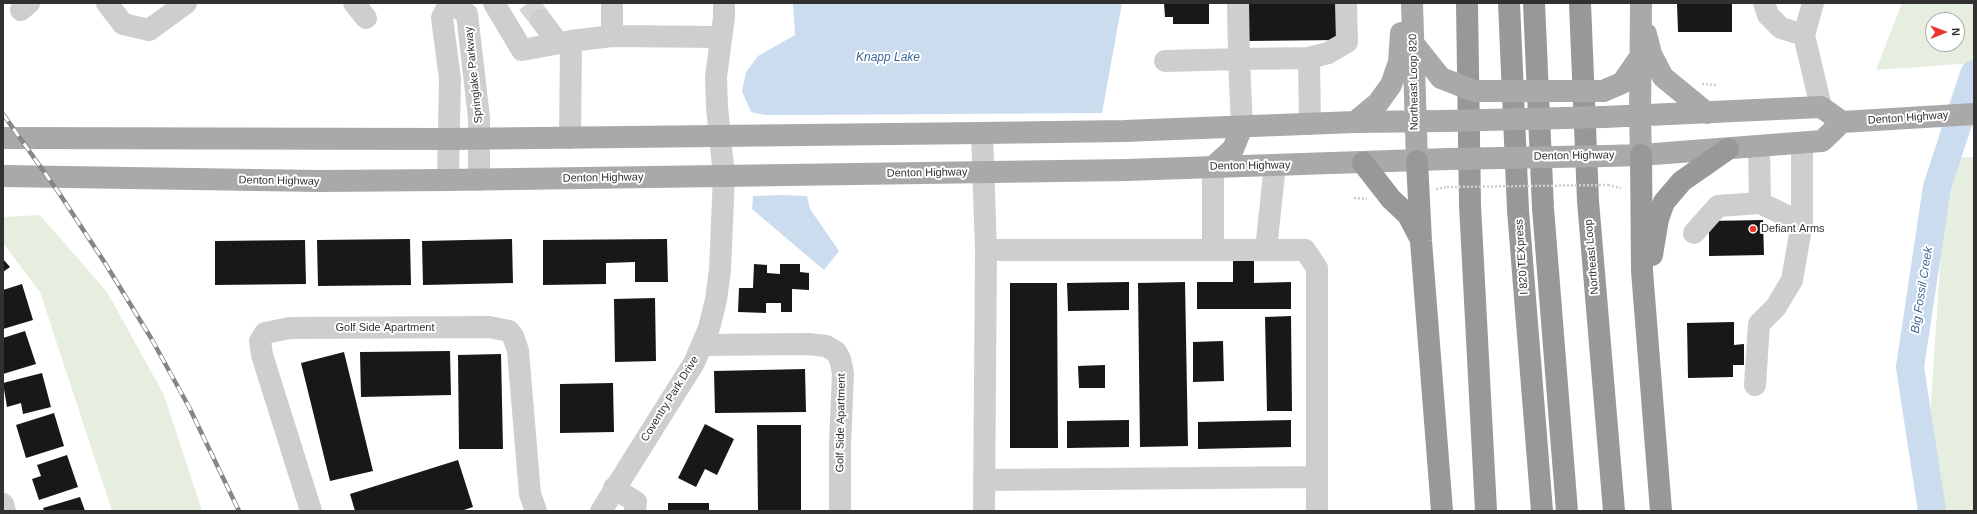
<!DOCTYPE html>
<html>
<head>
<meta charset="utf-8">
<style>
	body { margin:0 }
	#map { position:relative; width:1977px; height:514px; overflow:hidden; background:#fff; font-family:Arial,sans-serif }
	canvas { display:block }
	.frame { position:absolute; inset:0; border:4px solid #313131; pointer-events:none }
	.north { position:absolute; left:1925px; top:12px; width:40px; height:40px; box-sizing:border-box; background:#fff; border:1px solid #adadad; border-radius:50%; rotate:89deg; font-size:11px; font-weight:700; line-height:16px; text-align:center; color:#313131 }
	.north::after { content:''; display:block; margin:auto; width:14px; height:18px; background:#ec372f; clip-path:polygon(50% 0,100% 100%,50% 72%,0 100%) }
</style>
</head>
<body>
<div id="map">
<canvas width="1977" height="514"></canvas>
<div class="frame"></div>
<div class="north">N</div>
</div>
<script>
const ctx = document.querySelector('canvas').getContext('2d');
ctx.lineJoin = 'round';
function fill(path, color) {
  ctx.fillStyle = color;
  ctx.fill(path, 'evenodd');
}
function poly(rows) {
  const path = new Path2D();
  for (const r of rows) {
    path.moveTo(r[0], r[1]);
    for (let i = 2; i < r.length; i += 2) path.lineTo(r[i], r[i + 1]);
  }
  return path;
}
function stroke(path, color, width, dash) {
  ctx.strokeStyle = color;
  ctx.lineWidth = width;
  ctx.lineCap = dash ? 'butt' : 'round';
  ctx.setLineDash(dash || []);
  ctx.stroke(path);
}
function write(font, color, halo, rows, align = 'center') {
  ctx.font = font + ' Arial,sans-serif';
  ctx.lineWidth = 4;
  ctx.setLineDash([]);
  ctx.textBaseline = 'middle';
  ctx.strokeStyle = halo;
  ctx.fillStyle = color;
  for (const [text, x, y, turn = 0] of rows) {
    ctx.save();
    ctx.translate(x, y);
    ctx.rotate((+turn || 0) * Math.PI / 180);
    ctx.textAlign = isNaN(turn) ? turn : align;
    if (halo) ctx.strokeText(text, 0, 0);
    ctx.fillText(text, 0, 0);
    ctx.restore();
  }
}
const green = poly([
	[1902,3,1974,3,1974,63,1876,70],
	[1933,20,1957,20,1957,44,1933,44],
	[1974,157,1974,511,1924,511,1947,158],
	[40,215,107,292,164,395,202,511,112,511,40,292,3,243,3,217]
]);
const water = poly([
	[793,3,1122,3,1102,113,794,115,765,115,751,112,742,91,746,72,758,56,795,35],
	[783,195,807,196,810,209,839,251,824,270,752,209,753,196]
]);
const river = poly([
	[1932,511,1910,367,1937,187,1974,74]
]);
const building = poly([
	[1164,3,1209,3,1209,24,1173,24,1173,17,1165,17],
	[1245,3,1337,3,1338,40,1246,41],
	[1677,3,1732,3,1732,32,1678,32],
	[1763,220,1764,255,1709,256,1709,221],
	[410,239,411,285,318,286,317,240],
	[512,239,513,283,423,285,422,241],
	[667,239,668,282,635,282,635,262,606,263,606,284,543,285,543,240],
	[305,240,306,284,215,285,215,241],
	[1233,255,1254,255,1254,283,1291,282,1291,309,1197,309,1197,282,1233,282],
	[3,259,10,267,3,272],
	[754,264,767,265,767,273,780,274,780,264,800,264,800,272,809,273,809,290,792,289,792,312,781,312,781,303,766,303,766,313,738,312,739,288,753,288],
	[1129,282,1129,310,1068,311,1067,283],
	[1185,282,1188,446,1140,447,1138,283],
	[1010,283,1057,283,1058,448,1010,448],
	[22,284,33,320,3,329,3,290],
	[655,298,656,361,615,362,614,299],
	[1291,316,1292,411,1267,411,1265,317],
	[1734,322,1734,345,1744,344,1744,365,1733,365,1733,377,1688,378,1687,323],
	[25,331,36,364,3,374,3,338],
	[1223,341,1224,381,1193,382,1193,342],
	[450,351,451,395,361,397,360,352],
	[344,352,373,471,330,481,301,363],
	[501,354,503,449,459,449,458,355],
	[1105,365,1105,388,1079,388,1078,366],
	[805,369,806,412,715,413,714,371],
	[42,373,51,407,23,414,21,403,7,407,3,383],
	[613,383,614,432,560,433,560,384],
	[54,413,64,446,26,458,16,425],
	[1129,420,1129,447,1067,448,1067,421],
	[1291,420,1291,447,1198,449,1198,422],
	[705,424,734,439,717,475,705,469,696,487,678,478],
	[757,425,801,425,801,511,758,511],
	[67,455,78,487,39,500,32,479,41,476,37,465],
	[458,460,473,507,461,511,355,511,350,494],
	[80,497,85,511,44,511,43,508],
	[668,503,709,503,709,511,668,511]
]);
const minorTunnel = poly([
	[528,3,541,20]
]);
const path = poly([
	[1702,84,1718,85],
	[1608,185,1621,188],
	[1436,189,1447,187],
	[1354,198,1367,199]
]);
const minor = poly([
	[107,3,123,24,149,30,186,3],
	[354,3,366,18],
	[451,3,467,14,479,118,479,180],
	[494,3,522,50,571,41,570,138],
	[612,3,612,36,720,37],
	[1764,3,1768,15,1781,28,1804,35],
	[1813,3,1804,35,1821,107],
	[21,10,29,3],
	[541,20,558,43],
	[571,41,612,36],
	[1165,61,1239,59,1238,3],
	[1310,124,1309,58,1328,53,1347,42,1346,3],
	[1242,127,1239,59,1309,58],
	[982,133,986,250,984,511],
	[1213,167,1213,250],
	[448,180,450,79,442,18,449,3],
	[1760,203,1802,223],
	[1694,233,1718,206,1760,203,1759,146],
	[1266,249,1275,165],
	[986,250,1305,250,1317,268,1317,511],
	[702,345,809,344,826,346,836,352,840,359,843,373,840,445,840,511],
	[1755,385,1759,324,1776,307,1792,280,1802,223,1802,143],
	[984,480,1316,477],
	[614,488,636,502,635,511],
	[3,504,5,511],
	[311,511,262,355,260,341,265,333,290,328,489,327,509,331,513,336,518,351,530,494,536,511],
	[601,511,694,363,709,328,716,300,720,270,724,176,717,107,716,77,724,17,724,3]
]);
const major = poly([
	[1412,3,1417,161],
	[1641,3,1640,116,1641,155],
	[1646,34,1651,54,1663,77,1707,113],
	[1413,43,1441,78],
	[1603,91,1622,83,1640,57],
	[1604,117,1821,107,1842,122],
	[1355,122,1378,103,1391,85,1399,62,1401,33],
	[3,138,449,139,982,133,1124,131,1355,122,1445,121],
	[1606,156,1641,155,1822,141,1842,122,1974,114],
	[1213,167,1233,149,1242,127],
	[3,176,319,181,448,180,1127,170,1448,159]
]);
const highway = poly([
	[1467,3,1470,205,1486,511],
	[1509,3,1518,210,1542,511],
	[1534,3,1543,208,1567,511],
	[1580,3,1588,201,1614,511],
	[1641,155,1642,271,1661,511],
	[1417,161,1421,241,1442,511],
	[1363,163,1391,199,1408,215,1419,236],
	[1652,255,1658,219,1664,202,1682,181,1728,149]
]);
const rail = poly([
	[3,114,59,193,105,263,151,338,189,407,239,511]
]);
const pathBridge = poly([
	[1447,187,1608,185]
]);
const majorBridge = poly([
	[1441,78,1474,91,1603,91],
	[1445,121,1604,117],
	[1448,159,1606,156]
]);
const markers = [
	[1753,229,4,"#ec372f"]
];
const streetNames = [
	["Springlake Parkway",474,75,-96],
	["Northeast Loop 820",1414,82,-91],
	["Denton Highway",1908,118,-4],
	["Denton Highway",1574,156,-1],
	["Denton Highway",1250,166,-1],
	["Denton Highway",927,173,-1],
	["Denton Highway",603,178,-1],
	["Denton Highway",279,181,1],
	["I 820 TEXpress",1522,257,-94],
	["Northeast Loop",1592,257,-95],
	["Golf Side Apartment",385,328],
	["Coventry Park Drive",670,399,-58],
	["Golf Side Apartment",841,423,-89]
];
const poiNames = [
	["Defiant Arms",1761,229]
];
const waterNames = [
	["Knapp Lake",888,58],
	["Big Fossil Creek",1922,290,-81]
];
fill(green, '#e5eedf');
fill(water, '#cbdcee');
stroke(river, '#cbdcee', 28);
fill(building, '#181818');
stroke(minorTunnel, '#d6d6d6', 22, [22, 11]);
stroke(path, '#cecece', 2.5, [2, 2]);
stroke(minor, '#cecece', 22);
stroke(major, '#a9a9a9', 22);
stroke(highway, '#989898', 22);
stroke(rail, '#868686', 4.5);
stroke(rail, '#fff', 3, [9]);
stroke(pathBridge, '#cecece', 2.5, [2, 2]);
stroke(majorBridge, '#a9a9a9', 22);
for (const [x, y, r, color] of markers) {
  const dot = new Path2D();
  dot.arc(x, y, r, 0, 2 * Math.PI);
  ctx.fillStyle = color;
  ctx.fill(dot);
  stroke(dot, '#fff', 1.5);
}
write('11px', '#313131', '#fff', streetNames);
write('11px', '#313131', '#fff', poiNames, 'left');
write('italic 12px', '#3b6897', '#fff', waterNames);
</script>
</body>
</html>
